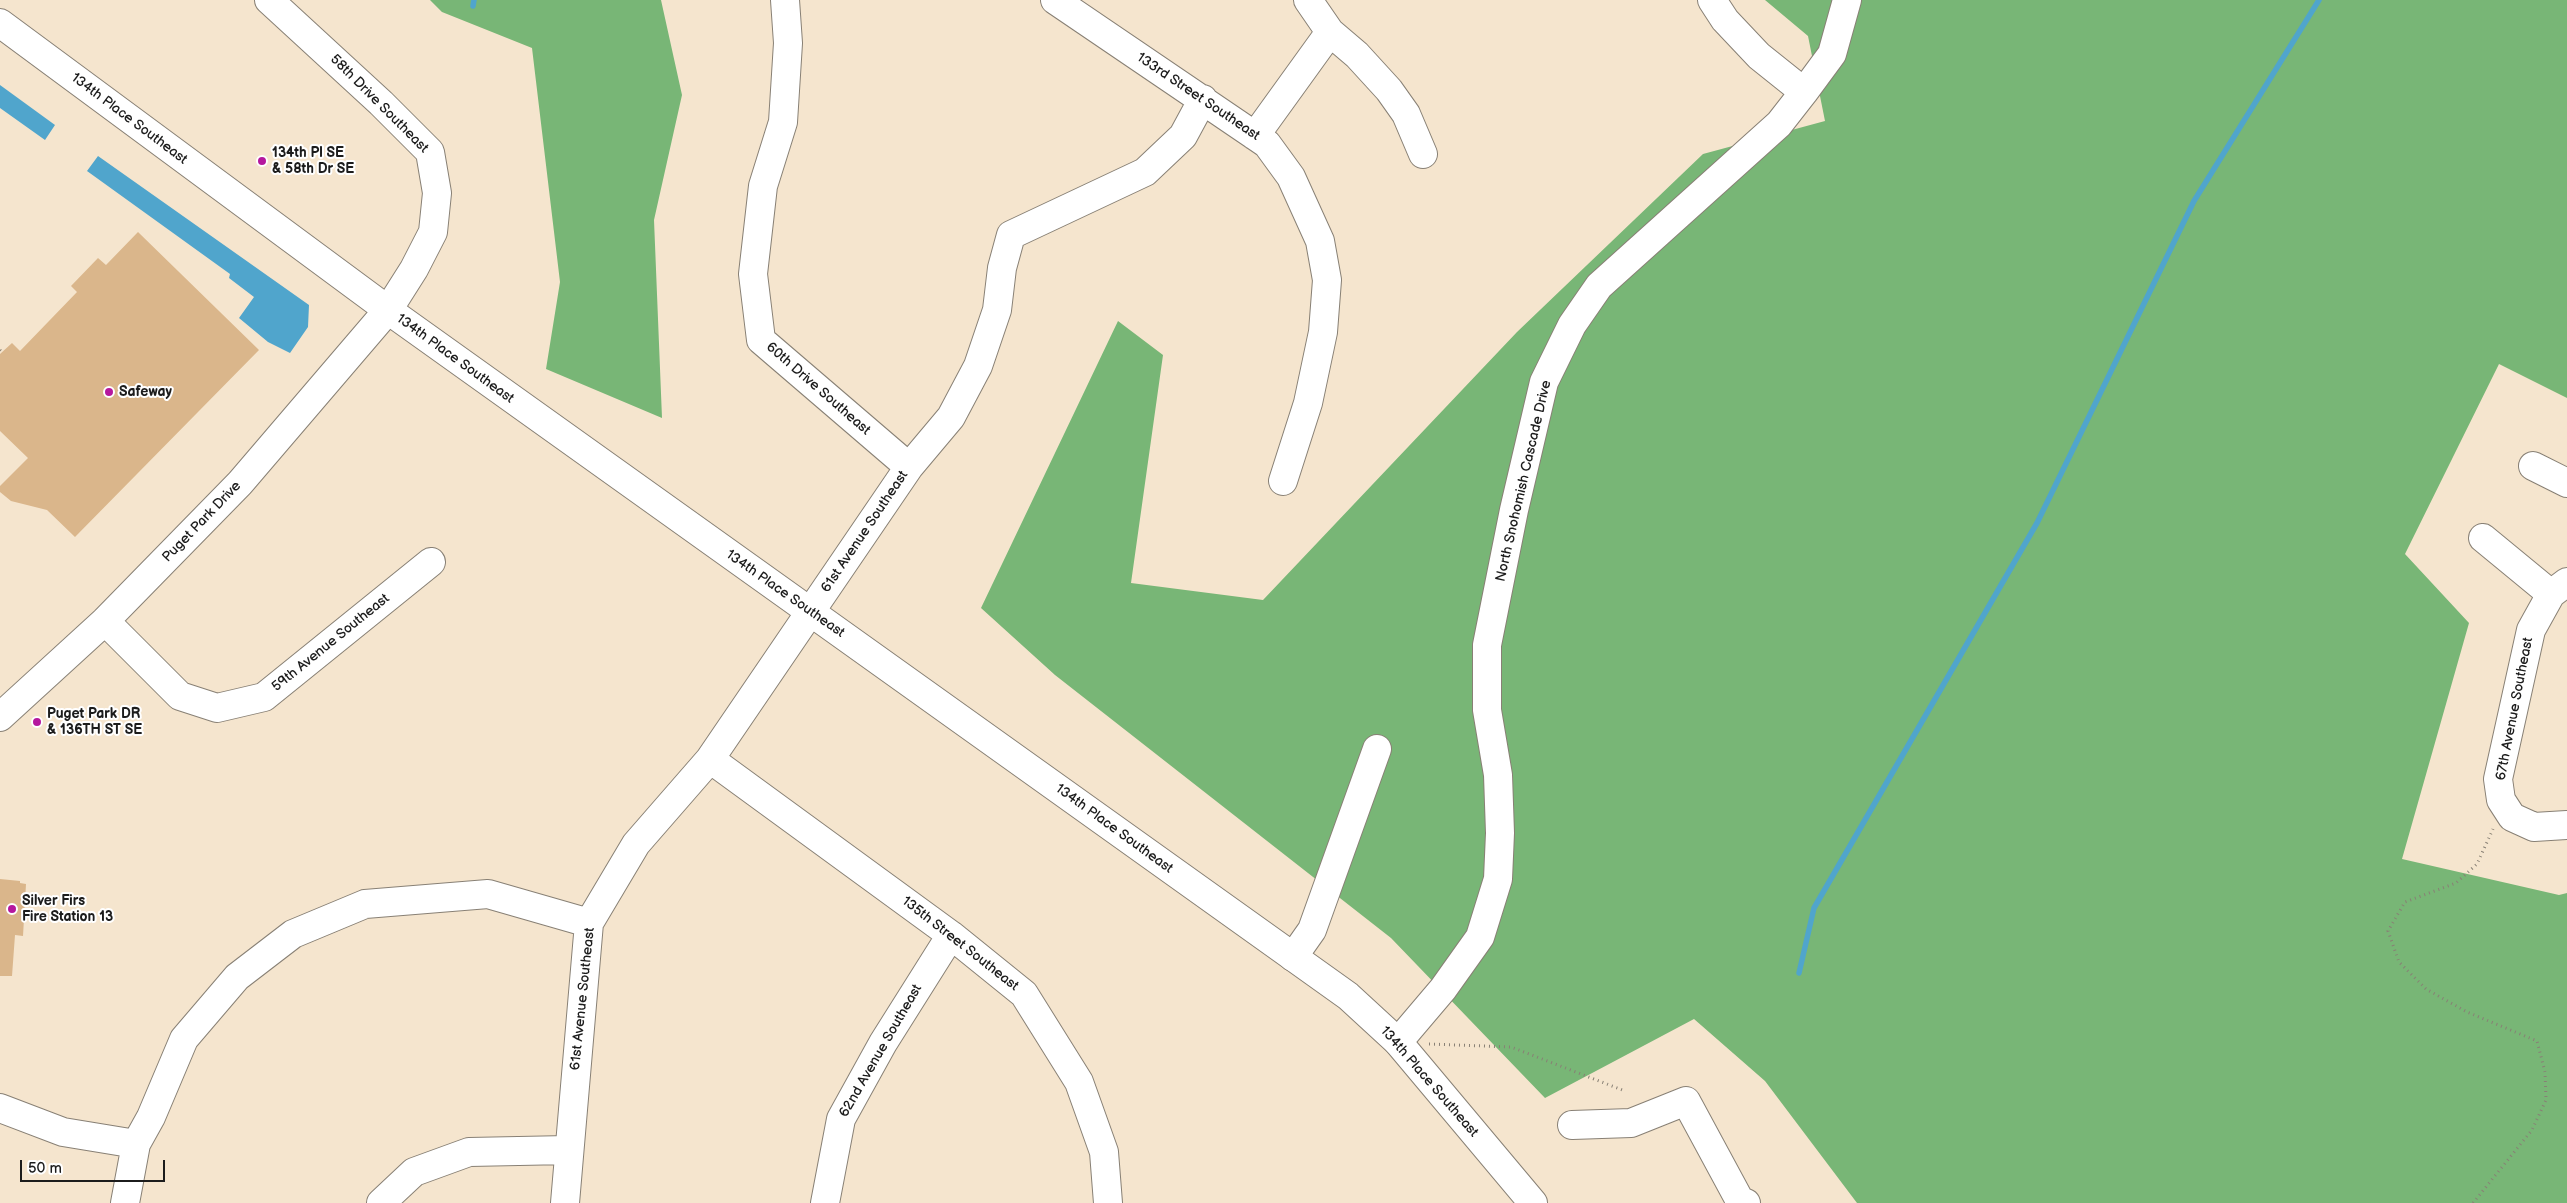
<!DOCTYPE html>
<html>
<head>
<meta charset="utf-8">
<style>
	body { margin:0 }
	#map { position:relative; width:2567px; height:1203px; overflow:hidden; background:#f5e5ce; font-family:"Balsamiq Sans",sans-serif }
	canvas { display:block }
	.scale { position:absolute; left:20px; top:1160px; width:145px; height:22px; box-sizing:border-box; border:2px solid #1c1c1c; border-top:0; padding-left:6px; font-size:15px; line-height:18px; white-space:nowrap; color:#1c1c1c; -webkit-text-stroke:4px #fff; paint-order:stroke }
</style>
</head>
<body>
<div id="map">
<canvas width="2567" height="1203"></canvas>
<div class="scale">50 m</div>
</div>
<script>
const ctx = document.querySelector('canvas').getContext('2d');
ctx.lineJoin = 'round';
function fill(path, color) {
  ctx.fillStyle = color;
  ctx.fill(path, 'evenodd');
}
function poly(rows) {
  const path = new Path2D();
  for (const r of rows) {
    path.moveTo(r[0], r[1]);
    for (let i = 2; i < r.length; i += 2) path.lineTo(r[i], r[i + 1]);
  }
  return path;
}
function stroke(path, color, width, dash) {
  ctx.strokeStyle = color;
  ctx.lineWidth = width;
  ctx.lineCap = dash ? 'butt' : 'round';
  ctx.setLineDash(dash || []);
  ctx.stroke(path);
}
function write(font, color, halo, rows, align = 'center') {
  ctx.font = font + ' "Balsamiq Sans",sans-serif';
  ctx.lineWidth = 4;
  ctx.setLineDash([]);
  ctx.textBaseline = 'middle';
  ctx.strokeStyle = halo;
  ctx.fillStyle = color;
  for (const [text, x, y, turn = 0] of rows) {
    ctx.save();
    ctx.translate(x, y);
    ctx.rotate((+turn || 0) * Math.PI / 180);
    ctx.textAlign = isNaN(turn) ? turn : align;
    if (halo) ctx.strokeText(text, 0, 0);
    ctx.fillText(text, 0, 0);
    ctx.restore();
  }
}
const forest = poly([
	[430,0,661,0,682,95,654,220,662,418,546,369,560,282,532,48,442,12],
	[1765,0,2567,0,2567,398,2499,364,2405,554,2469,623,2402,859,2559,895,2567,893,2567,1203,1857,1203,1765,1081,1694,1019,1545,1098,1391,938,1055,675,981,608,1118,321,1163,355,1131,583,1263,600,1517,332,1703,154,1825,121,1808,36]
]);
const water = poly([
	[0,85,55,125,45,140,0,108],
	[98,156,309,305,308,327,290,353,268,342,239,318,254,297,229,278,230,274,87,171]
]);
const stream = poly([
	[473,6,474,0],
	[1799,973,1814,908,2037,523,2194,201,2319,0]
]);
const building = poly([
	[138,232,259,350,75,537,47,510,11,501,0,492,0,486,28,458,0,431,0,354,12,343,20,351,77,292,71,286,98,258,106,265],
	[0,879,20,881,20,883,26,884,23,936,15,935,12,976,0,976]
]);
const path = poly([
	[0,350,1,351],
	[1429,1044,1511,1047,1625,1091],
	[2473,1203,2532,1130,2546,1100,2545,1072,2537,1041,2467,1012,2426,989,2399,962,2388,931,2405,902,2456,883,2477,864,2493,829]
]);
const minor = poly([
	[785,0,788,43,783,122,763,186,753,274,761,340,909,467],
	[1055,0,1267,144,1291,177,1320,241,1327,280,1323,332,1308,403,1283,481],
	[1308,0,1330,32,1357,55,1389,90,1406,114,1423,154],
	[1712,0,1725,20,1759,56,1804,92],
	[1255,136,1330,32],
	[2533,466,2567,483],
	[2483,538,2551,594],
	[2567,582,2551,594,2531,630,2498,779,2501,800,2512,817,2534,827,2567,825],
	[105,621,180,696,217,708,264,697,431,562],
	[0,717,105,621,240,483,388,310,414,269,433,232,437,193,430,152,381,103,269,0],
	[710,759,951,935,1024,994,1079,1082,1104,1152,1108,1203],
	[1293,957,1312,930,1377,749],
	[1398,1042,1443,989,1480,937,1498,879,1500,833,1498,775,1487,710,1487,645,1514,510,1544,382,1572,325,1599,286,1779,124,1804,92,1832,54,1847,0],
	[0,1108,63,1132,136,1144],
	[1572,1125,1631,1123,1686,1101,1740,1201,1746,1203],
	[125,1203,136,1144,151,1117,184,1039,237,977,293,934,365,904,488,894,589,923],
	[381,1203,414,1172,469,1152,568,1150],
	[565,1203,589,923,636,844,710,759,909,467,951,417,978,366,997,310,1002,268,1011,235,1145,172,1183,136,1203,99],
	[825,1203,841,1119,883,1043,951,935]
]);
const major = poly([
	[0,23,388,310,1348,996,1398,1042,1533,1203]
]);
const markers = [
	[262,161,5,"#b5179e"],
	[109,392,5,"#b5179e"],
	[37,722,5,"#b5179e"],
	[12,909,5,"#b5179e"]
];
const streetNames = [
	["133rd Street Southeast",1198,97,34],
	["58th Drive Southeast",379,104,45],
	["134th Place Southeast",129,119,37],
	["134th Place Southeast",455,359,36],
	["60th Drive Southeast",818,389,41],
	["North Snohomish Cascade Drive",1524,481,-77],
	["Puget Park Drive",202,522,-46],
	["61st Avenue Southeast",865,532,-56],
	["134th Place Southeast",785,594,35],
	["59th Avenue Southeast",331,643,-39],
	["67th Avenue Southeast",2515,709,-79],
	["134th Place Southeast",1114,829,36],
	["135th Street Southeast",960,944,38],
	["61st Avenue Southeast",583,999,-84],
	["62nd Avenue Southeast",881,1051,-60],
	["134th Place Southeast",1429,1082,49]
];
const poiNames = [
	["134th Pl SE",272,153],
	["& 58th Dr SE",272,169],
	["Safeway",119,392],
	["Puget Park DR",47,714],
	["& 136TH ST SE",47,730],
	["Silver Firs",22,901],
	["Fire Station 13",22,917]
];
fill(forest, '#78b676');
fill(water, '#50a5cc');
stroke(stream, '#50a5cc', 5.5);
fill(building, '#dab68b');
stroke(minor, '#888075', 30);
stroke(major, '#888075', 30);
stroke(path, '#888075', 3, [1, 4]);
stroke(minor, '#fff', 28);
stroke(major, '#fff', 28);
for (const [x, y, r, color] of markers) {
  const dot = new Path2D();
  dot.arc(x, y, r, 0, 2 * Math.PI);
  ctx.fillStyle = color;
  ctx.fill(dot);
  stroke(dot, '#fff', 2);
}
write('14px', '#1c1c1c', '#fff', streetNames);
write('bold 14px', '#1c1c1c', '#fff', poiNames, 'left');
</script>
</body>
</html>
